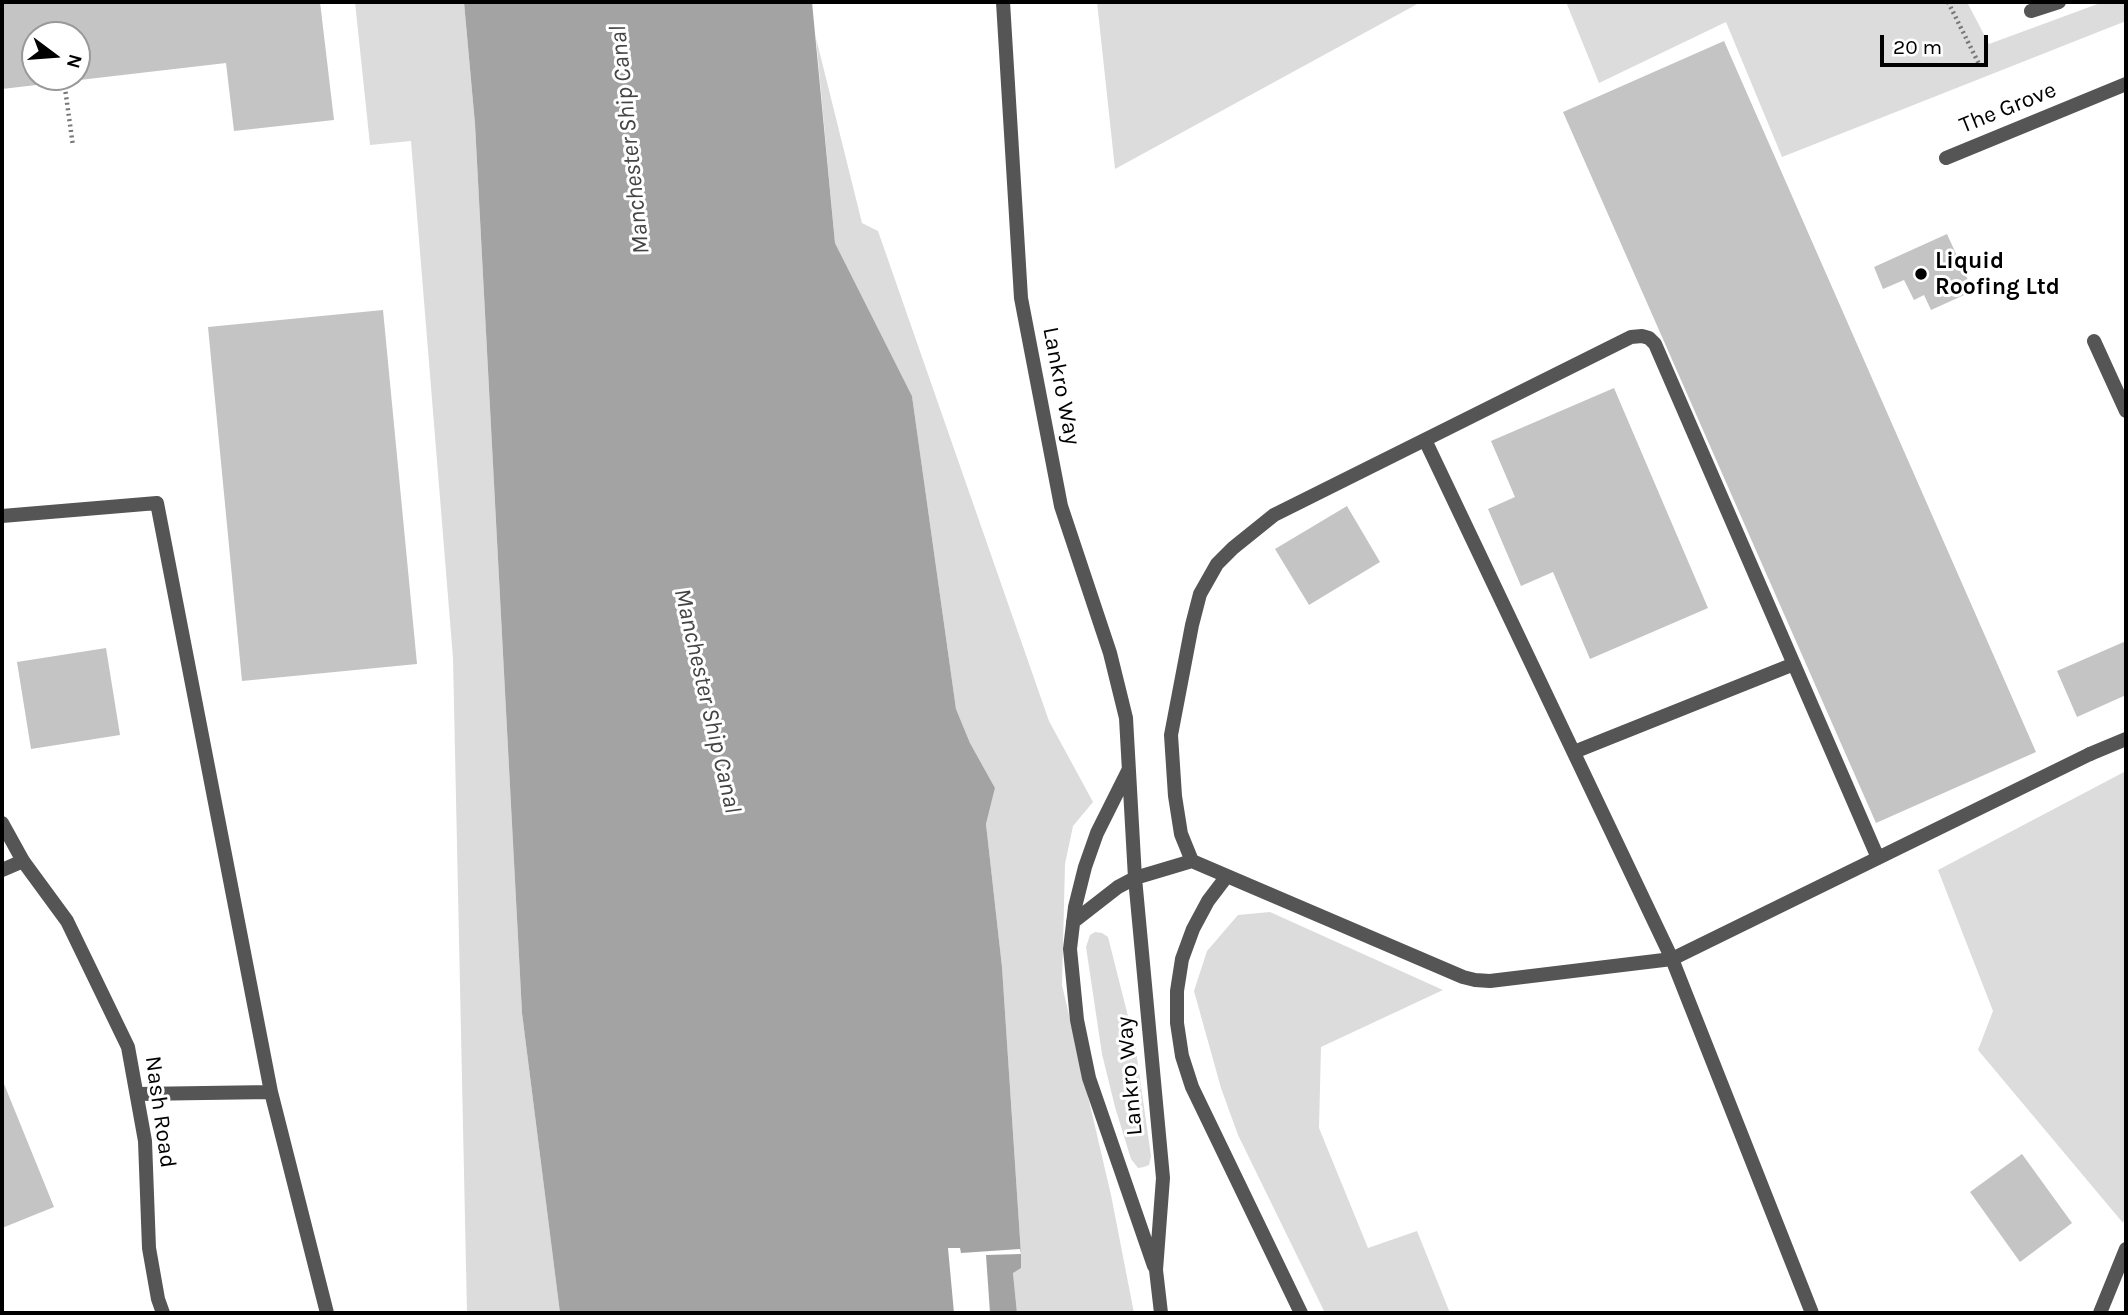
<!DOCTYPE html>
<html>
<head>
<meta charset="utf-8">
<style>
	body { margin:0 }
	#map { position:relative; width:2128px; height:1315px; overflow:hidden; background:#fff; font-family:Karla,sans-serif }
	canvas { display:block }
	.frame { position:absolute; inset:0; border:4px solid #000; pointer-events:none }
	.north { position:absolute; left:21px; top:21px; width:70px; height:70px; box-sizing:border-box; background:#fff; border:2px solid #999; border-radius:50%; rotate:106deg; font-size:19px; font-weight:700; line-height:28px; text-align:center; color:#000 }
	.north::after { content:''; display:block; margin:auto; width:24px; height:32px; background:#000; clip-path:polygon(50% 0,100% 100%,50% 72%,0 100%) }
	.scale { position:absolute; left:1880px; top:35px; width:108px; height:32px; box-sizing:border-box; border:4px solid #000; border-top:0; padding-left:9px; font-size:21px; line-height:24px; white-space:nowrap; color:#000; -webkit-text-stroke:5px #fff; paint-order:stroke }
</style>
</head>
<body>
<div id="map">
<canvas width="2128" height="1315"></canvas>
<div class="frame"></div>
<div class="north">N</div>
<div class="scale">20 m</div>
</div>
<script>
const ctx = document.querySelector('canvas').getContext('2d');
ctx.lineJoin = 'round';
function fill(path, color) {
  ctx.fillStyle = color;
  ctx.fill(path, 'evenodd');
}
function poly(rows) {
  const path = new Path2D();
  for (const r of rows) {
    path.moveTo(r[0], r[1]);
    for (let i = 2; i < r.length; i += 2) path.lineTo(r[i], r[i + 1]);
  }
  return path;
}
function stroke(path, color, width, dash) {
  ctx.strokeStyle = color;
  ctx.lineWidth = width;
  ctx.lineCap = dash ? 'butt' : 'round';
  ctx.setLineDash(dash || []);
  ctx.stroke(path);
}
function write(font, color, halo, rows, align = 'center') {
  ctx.font = font + ' Karla,sans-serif';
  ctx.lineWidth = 6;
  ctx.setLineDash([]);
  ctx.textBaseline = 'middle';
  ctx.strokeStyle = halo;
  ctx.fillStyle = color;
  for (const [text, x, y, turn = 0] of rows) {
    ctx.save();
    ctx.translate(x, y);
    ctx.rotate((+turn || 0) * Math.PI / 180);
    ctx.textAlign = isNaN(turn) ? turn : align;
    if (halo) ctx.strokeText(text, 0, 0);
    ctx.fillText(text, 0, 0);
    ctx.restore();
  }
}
const green = poly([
	[355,2,464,2,475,124,522,1013,560,1313,467,1313,453,658,411,141,370,145],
	[1097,2,1421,2,1115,169],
	[1566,2,1967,2,1989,44,2103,2,2126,2,2126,21,1782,157,1726,22,1599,83],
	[816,38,862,223,878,231,1049,721,1093,802,1073,826,1065,864,1062,985,1111,1195,1134,1313,1017,1313,1013,1273,1021,1254,1002,967,986,824,995,788,970,743,956,709,912,396,835,243],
	[2126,771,2126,1214,2123,1223,1978,1050,1993,1011,1938,870],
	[1270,912,1443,990,1321,1047,1319,1128,1368,1248,1417,1231,1450,1313,1325,1313,1238,1135,1221,1088,1194,991,1207,951,1238,915],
	[1095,932,1102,933,1108,937,1135,1044,1151,1156,1149,1165,1144,1167,1138,1168,1131,1159,1115,1107,1102,1054,1086,947,1090,935]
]);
const water = poly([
	[464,2,812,2,835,243,912,396,956,709,970,743,995,788,986,824,1002,967,1021,1254,1021,1268,1013,1273,1017,1313,560,1313,522,1013,475,124]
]);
const pier = poly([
	[948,1248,960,1248,961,1253,1020,1249,1021,1254,986,1255,990,1313,954,1313]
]);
const building = poly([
	[2,2,320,2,334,120,234,131,226,63,2,89],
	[35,35,77,35,77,77,35,77],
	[1724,41,2036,752,1876,823,1563,112],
	[1947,234,1973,291,1931,310,1924,295,1914,300,1904,280,1883,289,1874,267],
	[383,310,417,664,242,681,208,327],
	[1614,388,1708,608,1590,659,1553,572,1521,586,1488,509,1515,497,1491,441],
	[1347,506,1380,562,1309,605,1275,549],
	[2126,641,2126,695,2077,717,2057,671],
	[106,648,120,735,31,749,17,662],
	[2,1079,54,1207,2,1228],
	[2022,1154,2072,1223,2020,1262,1970,1192]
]);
const path = poly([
	[1948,2,1980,66],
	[64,81,73,146]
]);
const service = poly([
	[1003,2,1021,298,1061,506,1110,653,1126,718,1135,878,1163,1178,1156,1270,1161,1313],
	[2094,341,2126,411],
	[1425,440,1672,959,1490,981,1475,980,1463,977,1192,861,1181,834,1175,796,1171,735,1192,625,1200,594,1217,564,1233,548,1274,515,1631,337,1642,336,1649,338,1655,344,1878,858],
	[2,516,157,503,271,1092,138,1094],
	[1574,752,1794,664],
	[1128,771,1097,833,1085,867,1075,907,1070,949,1077,1020,1089,1078,1154,1266],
	[2,870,23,861],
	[1227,876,1208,901,1193,929,1182,959,1177,991,1177,1023,1182,1056,1192,1087,1301,1313],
	[1073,922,1118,887,1135,878,1192,861],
	[271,1092,327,1313],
	[1812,1313,1672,959,2090,754],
	[2100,1313,2126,1249]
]);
const minor = poly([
	[2031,11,2059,2],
	[1946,158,2126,84],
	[2090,754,2126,739],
	[2,823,23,861,67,921,128,1047,145,1141,149,1248,158,1299,163,1313]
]);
const markers = [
	[1921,274,7,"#000"]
];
const streetNames = [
	["The Grove",2008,108,-22],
	["Lankro Way",1061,386,79],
	["Lankro Way",1130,1076,-95],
	["Nash Road",160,1112,82]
];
const poiNames = [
	["Liquid",1935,261],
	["Roofing Ltd",1935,287]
];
const waterNames = [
	["Manchester Ship Canal",630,140,-96],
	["Manchester Ship Canal",707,701,77]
];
fill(green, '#dcdcdc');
fill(water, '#a3a3a3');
fill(pier, '#fff');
fill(building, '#c4c4c4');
stroke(path, '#777', 4.5, [2, 3.5]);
stroke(service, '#555', 14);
stroke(minor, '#555', 14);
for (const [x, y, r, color] of markers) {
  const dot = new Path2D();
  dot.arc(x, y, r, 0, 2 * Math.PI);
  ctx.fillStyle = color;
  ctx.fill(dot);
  stroke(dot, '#fff', 2.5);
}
write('23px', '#000', '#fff', streetNames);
write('bold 23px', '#000', '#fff', poiNames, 'left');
write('italic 24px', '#444', '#fff', waterNames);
</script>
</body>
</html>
